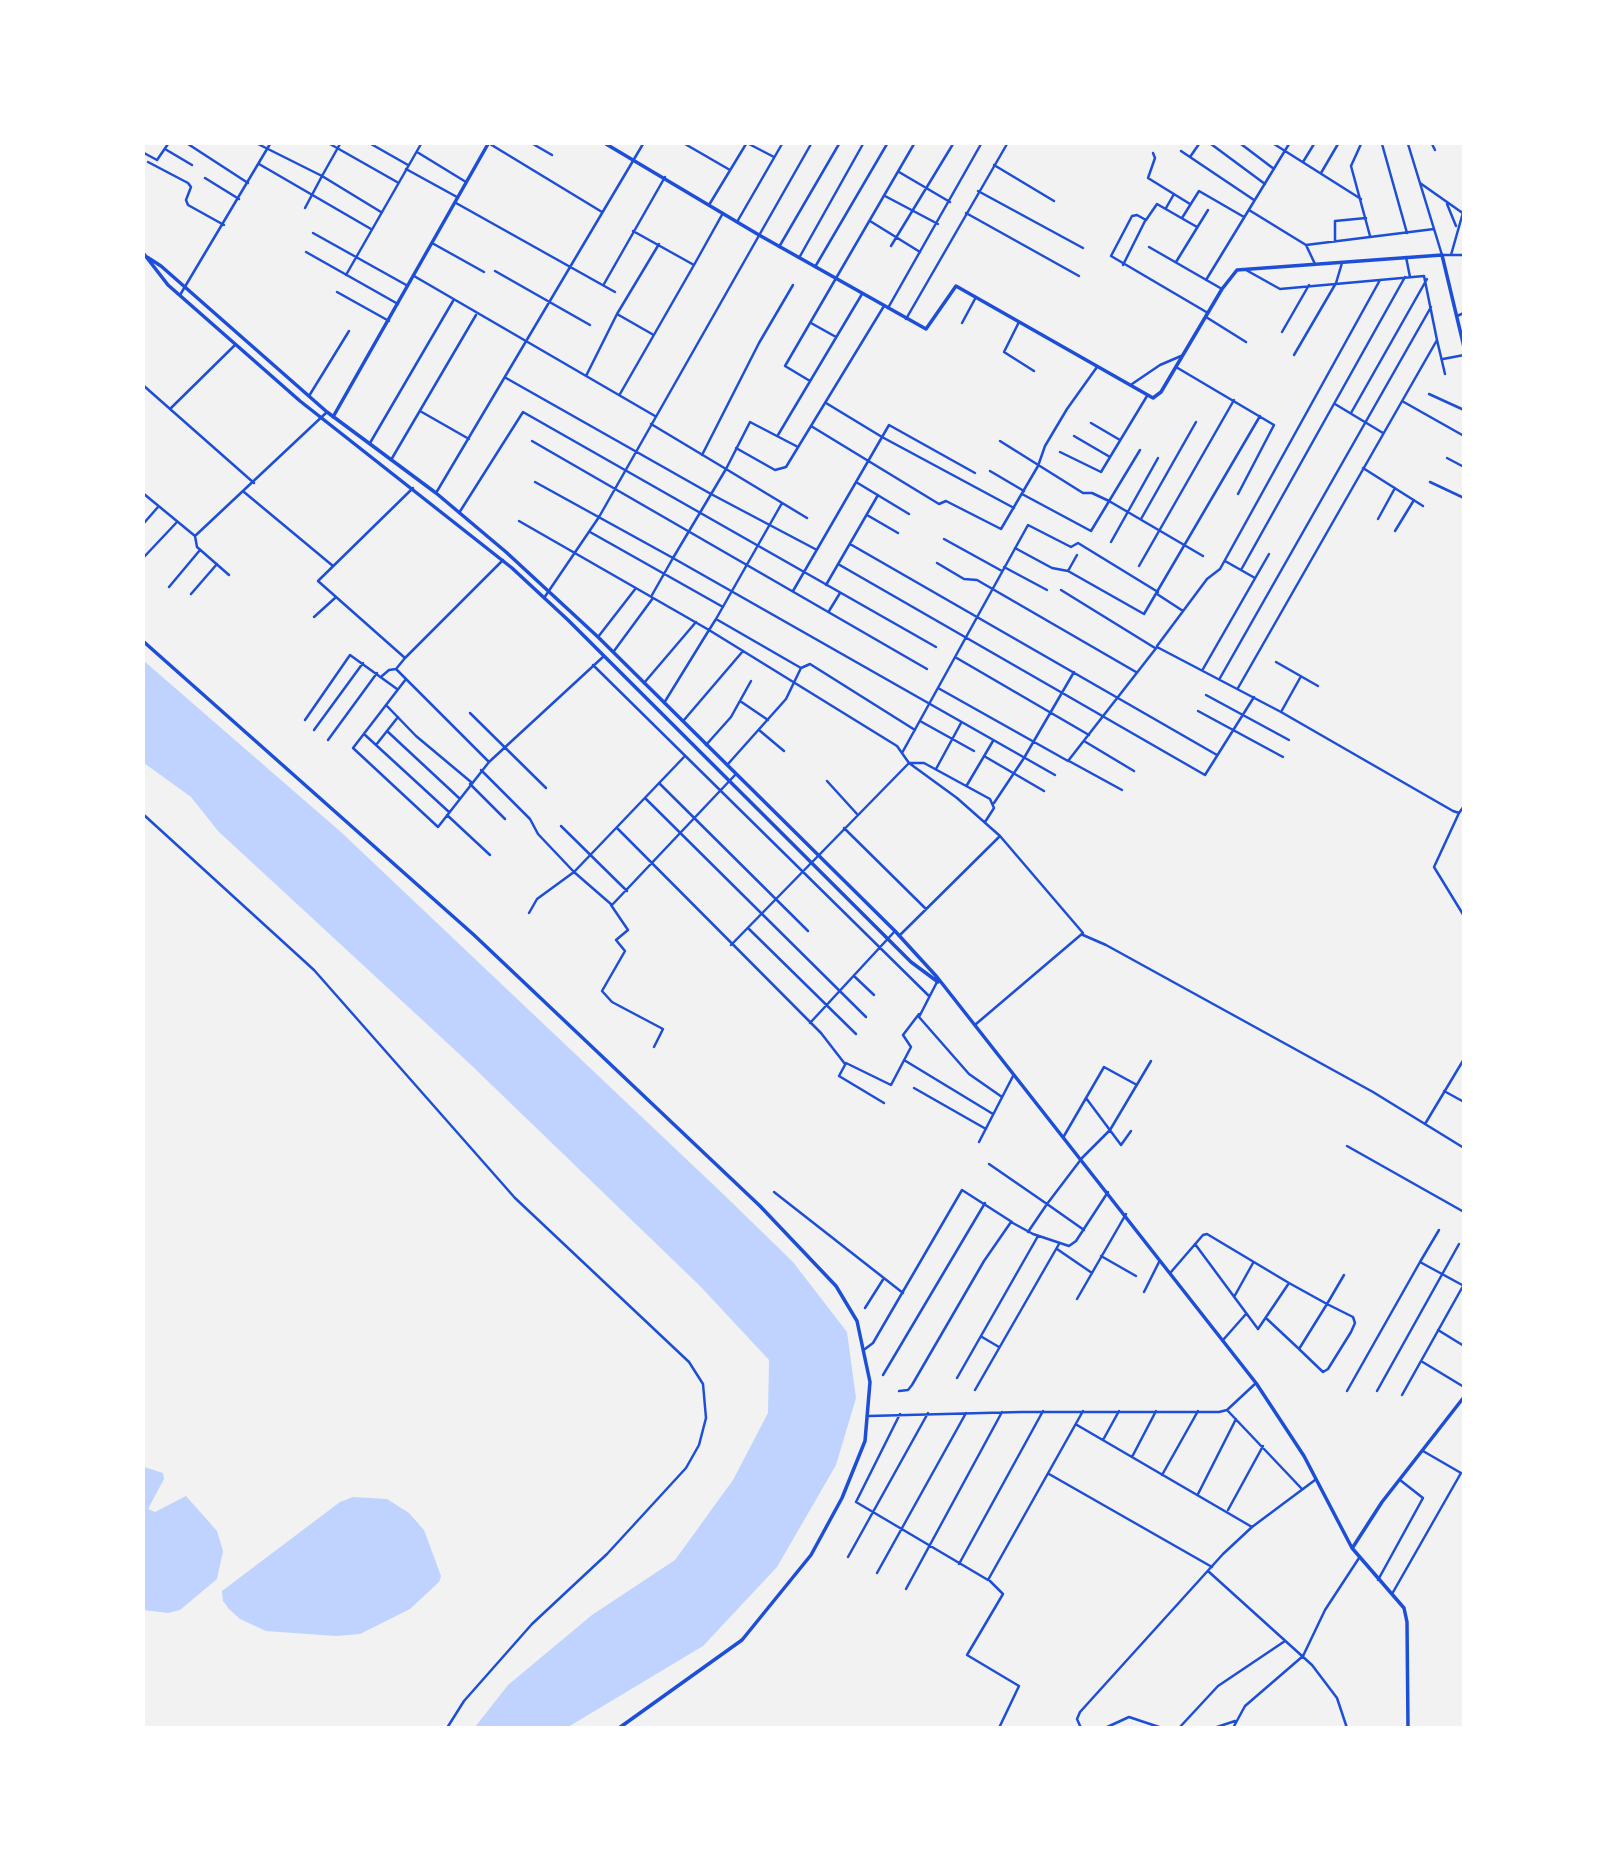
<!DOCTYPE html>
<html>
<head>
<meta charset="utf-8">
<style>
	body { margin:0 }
	#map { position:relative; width:1607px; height:1871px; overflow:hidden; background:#f2f2f2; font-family:Ubuntu,sans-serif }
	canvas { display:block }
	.frame { position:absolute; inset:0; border:145px solid #fff; pointer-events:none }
</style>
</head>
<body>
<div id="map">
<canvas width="1607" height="1871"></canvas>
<div class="frame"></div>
</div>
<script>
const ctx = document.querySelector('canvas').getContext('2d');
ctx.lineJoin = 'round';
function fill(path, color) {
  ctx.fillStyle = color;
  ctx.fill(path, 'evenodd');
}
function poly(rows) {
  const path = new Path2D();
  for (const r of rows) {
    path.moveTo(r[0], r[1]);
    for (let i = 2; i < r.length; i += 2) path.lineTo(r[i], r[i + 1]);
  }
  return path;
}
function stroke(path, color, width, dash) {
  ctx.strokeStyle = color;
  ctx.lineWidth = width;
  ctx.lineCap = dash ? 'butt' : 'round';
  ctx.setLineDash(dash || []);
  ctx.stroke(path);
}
const water = poly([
	[144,661,342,833,721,1192,793,1262,847,1332,856,1398,836,1465,777,1567,703,1646,568,1727,475,1727,508,1685,592,1615,675,1560,733,1480,768,1413,769,1360,700,1286,470,1064,218,831,191,797,144,763],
	[144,1467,163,1473,164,1479,148,1509,155,1512,186,1496,217,1531,223,1551,217,1579,180,1610,168,1613,144,1610],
	[353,1497,387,1499,409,1513,424,1530,441,1576,439,1582,410,1609,360,1634,336,1636,266,1631,240,1619,229,1609,223,1601,222,1591,340,1502]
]);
const minor = poly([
	[188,144,248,183],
	[258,144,322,176,340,144],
	[330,144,397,182],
	[371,144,408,165],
	[490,144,602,212],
	[533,144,552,155],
	[685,144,730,170],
	[749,144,774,157],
	[1211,144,1265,184],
	[1241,144,1274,169],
	[1274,144,1361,199],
	[1361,144,1351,166,1370,236],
	[1382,144,1407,233],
	[1408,144,1442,255,1464,255],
	[1432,144,1435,150],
	[165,149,192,165],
	[1181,151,1254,200],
	[417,152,466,182],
	[144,153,157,160,168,144],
	[1153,153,1155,158,1148,178,1190,204],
	[1190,157,1199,144],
	[148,162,188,183,191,187,186,200,188,205,224,225],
	[1303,162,1314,144],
	[259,164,371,229],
	[994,165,1054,201],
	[406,169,457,197],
	[899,172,950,202],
	[1321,173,1338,144],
	[205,178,239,199],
	[1420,183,1464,214],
	[978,191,1083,248],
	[885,196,938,224],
	[456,203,615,292],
	[1447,204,1456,226],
	[709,205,746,144],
	[305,208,322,176,381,212],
	[1166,208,1174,194],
	[1249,210,1306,245,1315,264],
	[966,213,1079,276],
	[1182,218,1199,191,1244,217],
	[870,221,920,252],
	[737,222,782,144],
	[1197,227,1157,204,1146,220,1137,215,1132,216,1111,256,1208,313],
	[313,233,408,286],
	[1335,241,1335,221,1366,218],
	[432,243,484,272],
	[1306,245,1434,229],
	[891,246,953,144],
	[779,247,839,144],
	[1149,247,1222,289],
	[306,252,398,304],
	[1451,255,1464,209],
	[1406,257,1410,277],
	[799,258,863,144],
	[1176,262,1208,210],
	[694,265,723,213],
	[1123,265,1145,221],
	[815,267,887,144],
	[495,271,590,325],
	[346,275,421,144],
	[414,276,655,416],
	[1206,280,1289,144],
	[604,284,665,177],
	[337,292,389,321],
	[180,295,270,144],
	[888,308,981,144],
	[617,314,652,334],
	[1457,316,1464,313],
	[1206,317,1246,342],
	[906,319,1007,144],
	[1019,322,1004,352,1034,371],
	[811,323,836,337],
	[962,323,976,297],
	[1282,332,1309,285],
	[1437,340,1445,374],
	[1294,355,1336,283,1342,263],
	[1443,359,1464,355],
	[1176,367,1274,425,1238,494],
	[586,376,617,314,659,244],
	[506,378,711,494,817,550],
	[810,381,785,366,914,144],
	[1132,384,1160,365,1181,356],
	[144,386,254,483],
	[620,394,694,265,633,231],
	[1429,394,1464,410],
	[309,396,349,331],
	[1402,401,1464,436],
	[826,403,882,437,1014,508],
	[1335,404,1383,433],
	[170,409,235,345],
	[420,411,469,439],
	[1351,413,1427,279],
	[1091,423,1120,440],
	[651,424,726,469,750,422,798,447],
	[811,426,939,504,946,501,1001,529,1038,466,1045,446,1067,409,1097,367],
	[778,435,862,294],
	[1074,436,1110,457],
	[532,441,927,669],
	[1000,441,1083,493,1092,493,1109,501,1203,556],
	[370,443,453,301],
	[736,448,775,470,786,467,884,306],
	[1060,452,1101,472,1147,396],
	[702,455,759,343,793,285],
	[1447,458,1464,467],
	[391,460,476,315],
	[1363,468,1423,506],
	[990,471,1024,491],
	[535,482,673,558,652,595],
	[856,482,909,514],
	[1430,482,1464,498],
	[244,492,333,566],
	[436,493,643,144],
	[144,494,195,536,327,412],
	[1022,494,1091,531,1140,450],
	[459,513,523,412,936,647],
	[867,515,898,533],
	[807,518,726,469,673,558,1055,775],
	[1141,519,1196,422],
	[1378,519,1395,488],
	[519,521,709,630,664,703],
	[144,523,158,507],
	[1395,531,1414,500],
	[590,532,723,607],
	[195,536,197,547,229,575],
	[944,539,1002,571],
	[1111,542,1158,458],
	[850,544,1217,755],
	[1015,548,1052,568,1068,571,1144,614,1260,416],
	[144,557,177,522],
	[1225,561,1255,578],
	[937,563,964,579,977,580,1136,672],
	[838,564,1205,775,1254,697],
	[1139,566,1234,400],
	[1004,567,1047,590],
	[1241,570,1405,277],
	[1068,571,1077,555],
	[826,585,878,495],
	[169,587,200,550],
	[1061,590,1155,648],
	[793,591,889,425,975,473],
	[191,594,217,564],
	[1157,594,1183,611],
	[544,598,599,517,811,144],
	[829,611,840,593],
	[314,617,335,598],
	[716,619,782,503],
	[598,637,636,588],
	[1157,646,1207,579,1220,569,1380,280],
	[614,651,653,598],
	[955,657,1089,735],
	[405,658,318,581,413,488],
	[1276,662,1318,686],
	[593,665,929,996],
	[801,668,716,619,709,630,897,746,909,763,957,798,1000,836,1083,933,976,1024],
	[1203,669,1269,554],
	[382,676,389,670,396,669],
	[1220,678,1431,307],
	[406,679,396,669,405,658,503,560],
	[644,683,696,622],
	[938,688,1068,761,1157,647,1281,712,1453,811,1459,813,1464,806],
	[1238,688,1437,340,1424,276,1280,289,1246,270],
	[1206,695,1289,740],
	[740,701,768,720],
	[386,705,416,736,471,782],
	[1198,711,1283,757],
	[1281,712,1300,678],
	[470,713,546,788],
	[305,720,350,655,397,689],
	[684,720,743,651],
	[920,721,974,751],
	[314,730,363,663],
	[759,730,784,751],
	[387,731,459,798],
	[364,734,449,812],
	[328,740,377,673],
	[1084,741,1134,771],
	[376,745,398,717],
	[706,745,731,717,751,681],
	[902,753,1028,525,1071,547,1078,543,1158,592],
	[984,756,1044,791],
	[1069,761,1122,790],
	[489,762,406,679,353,748,438,827,489,762,604,656],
	[728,764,786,699,801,668,810,664,915,730],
	[936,769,961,723],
	[481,770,530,819,538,834,574,872,612,905,736,774],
	[827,781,857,814],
	[659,783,808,931],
	[470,784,505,819],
	[967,785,993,741],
	[645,798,866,1017],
	[994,803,1024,758,1074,672],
	[1459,813,1434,867,1464,916],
	[144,815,314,970,515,1198,689,1362,703,1384,706,1418,699,1445,686,1468,607,1554,532,1624,464,1701,447,1728],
	[447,815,490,855],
	[561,826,627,891],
	[617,828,821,1033,845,1064],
	[844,828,926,909],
	[611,905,628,930,616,940,625,951,602,991,612,1002,663,1029,654,1047],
	[529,913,537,899,574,872,684,757],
	[748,928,856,1034],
	[1083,935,1106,945,1373,1092,1464,1148],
	[899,936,1000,836],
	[731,945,909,763,924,763,990,799,994,808,985,822],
	[854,976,874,995],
	[937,982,919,1017,969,1074,1002,1097],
	[810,1023,895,931],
	[904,1060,993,1114],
	[914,1088,986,1129],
	[1444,1091,1464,1102],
	[1086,1098,1121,1145,1131,1131],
	[884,1103,839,1076,846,1063,891,1085,911,1047,903,1035,919,1014],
	[1425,1124,1464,1059],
	[1064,1136,1104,1067,1137,1085],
	[979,1142,1013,1076],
	[1347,1146,1464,1212],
	[989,1164,1047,1204,1082,1158,1110,1130,1151,1061],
	[774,1192,903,1293],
	[1028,1232,1047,1204,1084,1230],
	[1195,1244,1258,1329,1289,1283],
	[1057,1249,1092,1273],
	[1101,1256,1136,1276],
	[1420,1262,1439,1230],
	[1171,1272,1203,1235,1207,1234,1289,1283,1327,1304,1353,1317,1355,1323,1351,1332,1328,1369,1323,1372,1299,1349,1327,1304,1344,1275],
	[1144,1292,1159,1262],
	[1234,1297,1253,1263],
	[1077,1299,1126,1214],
	[865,1308,884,1278],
	[1267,1319,1298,1348],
	[1438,1330,1464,1346],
	[982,1337,999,1347],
	[1223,1340,1246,1314],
	[865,1349,873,1343,962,1190,1012,1222],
	[1421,1361,1464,1387],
	[883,1375,985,1203],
	[957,1378,1038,1236],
	[975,1390,1059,1244],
	[899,1391,908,1390,912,1385,984,1261,1011,1222,1033,1234,1069,1246,1076,1241,1108,1192],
	[1347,1391,1420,1262,1464,1286],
	[1377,1391,1459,1244],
	[1402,1395,1463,1286],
	[1227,1410,1302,1489],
	[900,1414,856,1502,988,1580,1083,1411],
	[869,1416,1021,1412,1219,1412,1227,1410,1256,1383],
	[1077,1425,1252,1527],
	[1103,1440,1119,1411],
	[1132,1457,1156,1411],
	[1049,1474,1212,1567],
	[1162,1475,1198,1411],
	[1198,1494,1236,1419],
	[1228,1510,1263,1446],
	[848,1557,928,1413],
	[959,1564,1043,1411],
	[1208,1571,1312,1665,1337,1698,1347,1728],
	[877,1573,966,1413],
	[1378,1580,1423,1498,1400,1480],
	[990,1581,1003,1594,967,1655,1019,1686,999,1728],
	[906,1589,1002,1412],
	[1392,1594,1461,1473,1423,1451],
	[1081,1728,1077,1719,1080,1712,1223,1554,1252,1527,1315,1480],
	[1105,1728,1129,1717,1162,1728],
	[1179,1728,1218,1686,1285,1641],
	[1214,1728,1235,1721],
	[1233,1728,1245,1706,1303,1656,1325,1610,1359,1558]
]);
const tertiary = poly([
	[606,144,759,235,926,329,956,286,1153,398,1161,392,1222,289,1237,270,1442,255,1464,347],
	[144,254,168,285,300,401,512,568,568,620,911,962,938,982],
	[147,257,161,266,327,412,436,493,506,552,598,637,895,931,937,977,1256,1383,1304,1456,1352,1548,1404,1608,1407,1622,1408,1728],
	[333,417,488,144],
	[144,642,474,935,760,1206,836,1286,857,1321,870,1382,865,1441,842,1498,811,1555,742,1640,619,1728],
	[1353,1547,1382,1502,1464,1397]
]);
fill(water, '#bfd3fe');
stroke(minor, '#1d4ed8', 2.5);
stroke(tertiary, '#1d4ed8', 3.5);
</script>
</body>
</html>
